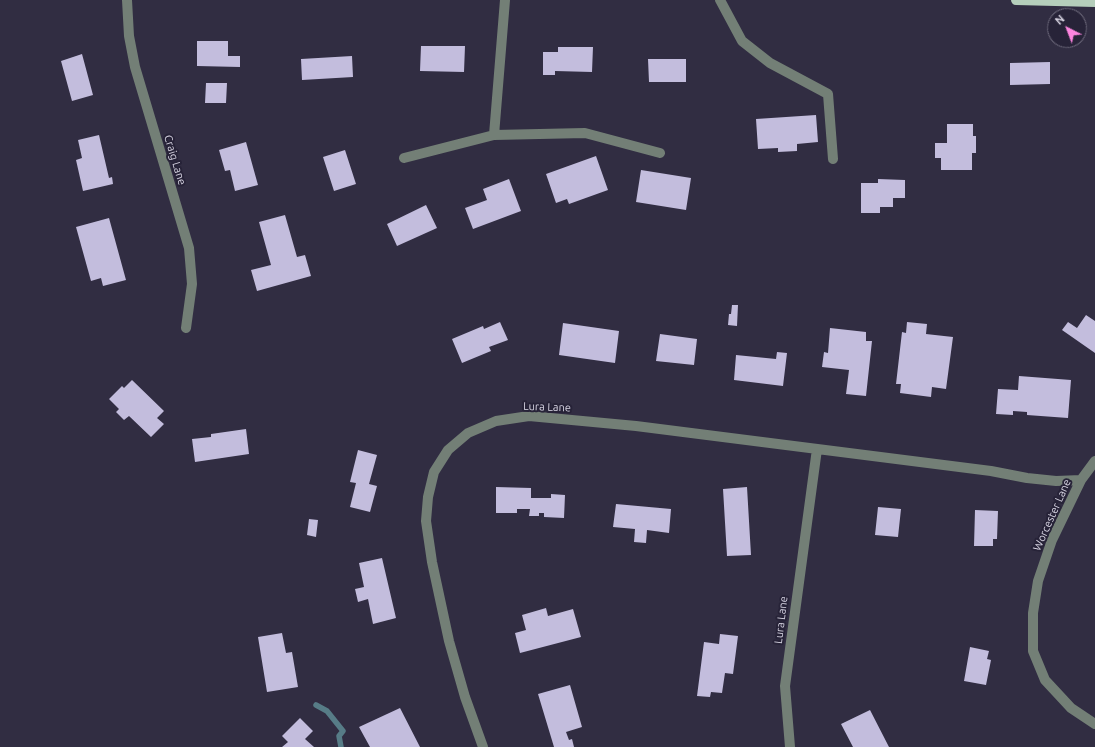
<!DOCTYPE html>
<html>
<head>
<meta charset="utf-8">
<style>
	body { margin:0 }
	#map { position:relative; width:1095px; height:747px; overflow:hidden; background:#312d42; font-family:Ubuntu,sans-serif }
	canvas { display:block }
	.north { position:absolute; left:1047px; top:8px; width:40px; height:40px; box-sizing:border-box; background:#272338; border:1px solid #6e6a7c; border-radius:50%; rotate:318deg; font-size:11px; font-weight:700; line-height:16px; text-align:center; color:#d8d5e3 }
	.north::after { content:''; display:block; margin:auto; width:14px; height:18px; background:#fe85e0; clip-path:polygon(50% 0,100% 100%,50% 72%,0 100%) }
</style>
</head>
<body>
<div id="map">
<canvas width="1095" height="747"></canvas>
<div class="north">N</div>
</div>
<script>
const ctx = document.querySelector('canvas').getContext('2d');
ctx.lineJoin = 'round';
function poly(rows) {
  const path = new Path2D();
  for (const r of rows) {
    path.moveTo(r[0], r[1]);
    for (let i = 2; i < r.length; i += 2) path.lineTo(r[i], r[i + 1]);
  }
  return path;
}
function stroke(path, color, width, dash) {
  ctx.strokeStyle = color;
  ctx.lineWidth = width;
  ctx.lineCap = dash ? 'butt' : 'round';
  ctx.setLineDash(dash || []);
  ctx.stroke(path);
}
function fill(path, color) {
  ctx.fillStyle = color;
  ctx.fill(path, 'evenodd');
}
function write(font, color, halo, rows, align = 'center') {
  ctx.font = font + ' Ubuntu,sans-serif';
  ctx.lineWidth = 4;
  ctx.setLineDash([]);
  ctx.textBaseline = 'middle';
  ctx.strokeStyle = halo;
  ctx.fillStyle = color;
  for (const [text, x, y, turn = 0] of rows) {
    ctx.save();
    ctx.translate(x, y);
    ctx.rotate((+turn || 0) * Math.PI / 180);
    ctx.textAlign = isNaN(turn) ? turn : align;
    if (halo) ctx.strokeText(text, 0, 0);
    ctx.fillText(text, 0, 0);
    ctx.restore();
  }
}
const stream = poly([
	[316,705,327,711,343,731,339,736,341,747]
]);
const building = poly([
	[197,41,228,41,228,56,240,56,240,67,197,66],
	[421,46,465,46,464,72,420,71],
	[558,47,593,47,592,72,555,71,555,75,543,75,543,52,558,52],
	[82,54,93,95,72,101,61,61],
	[352,56,353,77,302,80,301,59],
	[648,59,686,59,686,82,649,82],
	[1050,62,1050,84,1010,85,1010,63],
	[206,83,227,83,226,103,205,103],
	[816,115,818,142,797,144,797,151,778,152,778,148,758,149,756,119],
	[947,124,973,124,973,136,976,136,976,153,972,153,972,170,941,170,941,158,935,158,935,143,947,143],
	[99,135,109,178,112,177,113,184,83,191,76,160,82,158,78,140],
	[246,142,258,185,235,191,230,170,225,171,219,150],
	[345,150,356,184,334,191,323,157],
	[596,156,608,190,569,204,567,199,556,203,546,174],
	[641,170,691,178,686,210,636,202],
	[509,179,521,211,473,229,465,208,487,200,483,189],
	[878,179,905,180,905,198,893,198,893,207,880,207,880,213,861,213,861,183,878,183],
	[426,205,437,228,397,246,387,224],
	[285,215,297,257,305,255,311,276,257,291,251,270,271,265,259,222],
	[109,218,126,280,103,286,101,278,91,281,76,227],
	[732,305,738,305,737,326,728,325,729,314,731,314],
	[1086,315,1095,321,1095,353,1062,330,1068,322,1077,328],
	[500,322,508,340,489,347,491,351,462,363,452,339,483,326,484,329],
	[907,322,927,324,926,334,953,337,946,389,932,387,931,397,900,393,901,384,896,384,902,332,906,333],
	[563,323,619,331,615,363,559,355],
	[830,328,866,332,866,341,872,341,866,396,846,394,849,370,822,367,824,352,828,353],
	[660,334,697,339,694,365,656,361],
	[777,352,787,353,783,386,734,380,736,355,776,359],
	[1019,376,1071,380,1068,418,1027,415,1027,412,1013,411,1013,415,996,414,998,389,1018,390],
	[132,380,164,411,157,418,164,424,151,437,129,416,124,420,116,412,119,409,109,399,122,386,124,388],
	[246,429,249,454,195,462,192,439,211,437,211,434],
	[358,450,377,455,369,484,377,486,370,512,350,507,356,483,350,482],
	[496,487,531,488,531,498,551,498,551,494,565,495,564,518,544,517,544,513,539,513,539,516,529,516,530,509,517,509,517,513,496,513],
	[747,487,751,555,727,556,723,489],
	[616,504,671,509,669,533,647,530,646,543,634,542,635,529,613,527],
	[878,507,901,509,898,537,875,535],
	[975,510,998,511,997,539,993,539,993,546,974,546],
	[309,519,318,520,316,537,307,535],
	[382,558,396,618,373,624,368,599,358,602,355,589,364,587,359,563],
	[546,608,548,616,573,609,581,637,520,653,515,633,526,630,522,615],
	[282,633,286,653,292,652,298,687,267,692,258,637],
	[720,634,738,636,733,674,725,673,722,693,711,692,710,697,697,696,704,642,719,644],
	[970,647,989,651,987,659,991,660,986,685,964,681],
	[570,685,582,727,566,732,569,740,572,739,574,747,554,747,538,694],
	[400,708,420,747,370,747,359,727],
	[870,710,889,747,853,747,841,724],
	[300,718,313,731,305,739,314,747,282,747,288,742,282,736]
]);
const minor = poly([
	[127,0,129,36,135,67,189,248,192,284,186,328],
	[505,0,494,135,585,133,660,153],
	[720,0,742,41,770,63,828,94,833,159],
	[404,158,494,135],
	[1095,461,1081,480,1052,540,1038,581,1033,613,1033,651,1045,680,1071,708,1095,724],
	[483,747,465,697,449,641,432,562,426,521,428,497,434,472,448,450,468,433,496,421,529,416,636,426,991,471,1027,478,1056,481,1081,480],
	[790,747,785,686,817,449]
]);
const major = poly([
	[1016,0,1095,2]
]);
const streetNames = [
	["Craig Lane",175,160,73],
	["Lura Lane",547,407,2],
	["Worcester Lane",1052,515,-66],
	["Lura Lane",781,620,-83]
];
stroke(stream, '#577c87', 5.5);
fill(building, '#c3bddd');
stroke(minor, '#737f76', 10);
stroke(major, '#b5cebb', 10);
write('11px', '#d8d5e3', '#272338', streetNames);
</script>
</body>
</html>
